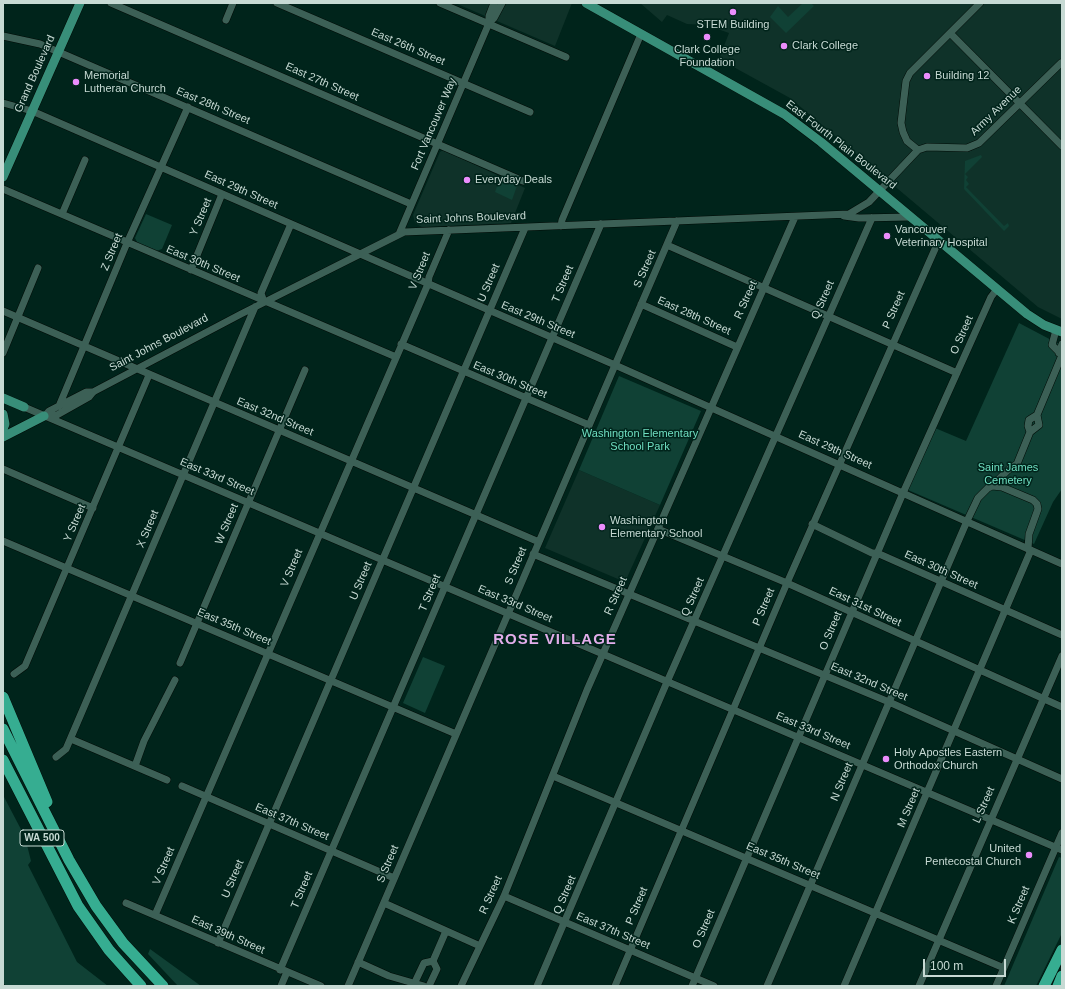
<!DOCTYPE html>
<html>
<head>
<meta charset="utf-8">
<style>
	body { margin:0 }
	#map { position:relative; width:1065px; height:989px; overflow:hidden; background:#00241b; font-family:Helvetica,sans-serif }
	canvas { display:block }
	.frame { position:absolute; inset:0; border:4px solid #c7dad4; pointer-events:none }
	.scale { position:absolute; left:923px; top:959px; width:83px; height:18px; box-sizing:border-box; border:2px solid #c7dad4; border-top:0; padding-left:5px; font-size:12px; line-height:14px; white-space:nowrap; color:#c7dad4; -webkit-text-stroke:3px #00241b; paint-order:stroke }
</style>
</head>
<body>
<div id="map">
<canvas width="1065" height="989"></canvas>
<div class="frame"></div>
<div class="scale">100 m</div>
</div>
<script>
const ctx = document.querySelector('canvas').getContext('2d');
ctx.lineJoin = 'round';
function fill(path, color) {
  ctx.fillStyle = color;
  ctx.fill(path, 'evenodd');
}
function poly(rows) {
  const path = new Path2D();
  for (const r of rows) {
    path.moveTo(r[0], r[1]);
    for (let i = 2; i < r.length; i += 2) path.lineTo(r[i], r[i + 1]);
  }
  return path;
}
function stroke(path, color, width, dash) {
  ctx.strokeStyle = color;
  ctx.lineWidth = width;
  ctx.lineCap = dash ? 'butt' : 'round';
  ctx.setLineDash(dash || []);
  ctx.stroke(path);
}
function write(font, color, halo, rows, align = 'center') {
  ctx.font = font + ' Helvetica,sans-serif';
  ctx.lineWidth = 3;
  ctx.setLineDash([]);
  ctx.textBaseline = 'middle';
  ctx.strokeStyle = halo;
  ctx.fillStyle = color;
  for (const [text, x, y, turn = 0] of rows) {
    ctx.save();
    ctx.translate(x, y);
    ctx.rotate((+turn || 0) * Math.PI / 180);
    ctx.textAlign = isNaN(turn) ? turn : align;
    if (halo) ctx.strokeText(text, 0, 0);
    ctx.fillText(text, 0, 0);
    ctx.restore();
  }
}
const built = poly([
	[455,3,572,3,555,46],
	[640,3,1062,3,1062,319,1038,307,790,98,719,59,729,33,706,25,687,24,667,15,662,22],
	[443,150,525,188,511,223,422,227,415,223,413,215,440,152],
	[579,470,660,505,625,582,545,548]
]);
const green = poly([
	[803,3,811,3,814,6,786,33,770,17,778,6,788,17],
	[981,155,982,157,965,174,968,177,966,180,969,184,966,187,1004,226,1008,223,1009,226,1004,231,964,189,965,161],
	[500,178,517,186,512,200,495,192],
	[146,214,172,225,162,249,156,251,138,244,135,238],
	[1019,323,1057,343,1062,343,1062,489,1053,502,1034,544,908,490,935,428,966,441],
	[619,376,701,411,660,505,579,470],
	[423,657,445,666,425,713,403,703],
	[3,795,25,837,31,861,28,865,77,962,108,986,3,986],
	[1059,857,1062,858,1062,933,1036,986,1004,986],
	[150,949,201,986,178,986,148,954]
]);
const stream = poly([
	[3,984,5,986]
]);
const minor = poly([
	[111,3,523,181],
	[277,3,530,112],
	[440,3,566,57],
	[226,20,233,3],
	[489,23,489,16,494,3],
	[950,33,1062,146],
	[3,36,40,44,54,50,411,204],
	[3,103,32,111,615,365,1062,564],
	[918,150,907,141,903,132,901,123,906,81,910,73,980,3],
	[3,189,396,357],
	[62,214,85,160],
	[844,216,859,218,911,217],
	[561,226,562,220,641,34],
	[399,234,489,23,494,18,502,3],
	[667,245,957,373],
	[191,270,222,194],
	[264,302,261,293,291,224],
	[641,304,737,347],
	[3,311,539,542],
	[1056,330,1052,345,1062,355],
	[401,344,589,425],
	[3,353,38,268],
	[1059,353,1062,344],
	[59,406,127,243,188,107],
	[24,407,1062,850],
	[45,416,57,415,89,397,93,392,241,314,404,232,849,214,869,202,918,150,927,147,967,148,979,143,1061,63],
	[45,416,49,411,86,392,93,392],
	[1030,432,1028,426,1029,420,1037,415],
	[3,469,93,508],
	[992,486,1008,470,1017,464,1030,432,1039,425,1037,415,1062,355],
	[812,524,872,553,877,553,1062,635],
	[658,529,787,583,1062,707],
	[3,541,456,734],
	[533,554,889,702,1062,779],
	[180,663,305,370],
	[14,674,25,666,149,375],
	[71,739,167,780],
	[56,757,66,749,255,307],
	[135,766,144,741,175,680],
	[553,776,1004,968],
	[182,786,394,878],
	[504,896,714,986],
	[126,903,321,986],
	[384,903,480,946],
	[155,915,428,284,429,277,449,230],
	[218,943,525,228],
	[433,961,446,931],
	[358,962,389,976,424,986],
	[280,970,601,224],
	[415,982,424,963,433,961],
	[281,986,287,972],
	[348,986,677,221],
	[429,986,437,969,433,961],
	[461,986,504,896,587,690,795,217],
	[537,986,667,682,872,218],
	[615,986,787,583,939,240],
	[692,986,903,493,991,297,997,289],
	[767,986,967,521,978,498,988,488,992,486,1002,487,1033,500,1037,504,1038,509,1029,534,1028,549],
	[844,986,1031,550],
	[919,986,1062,656],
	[996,986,1062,833]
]);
const major = poly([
	[586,3,784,114,821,142,1027,314,1044,325,1062,332],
	[3,177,80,3],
	[3,398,24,407],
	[3,414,5,424,3,429],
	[3,437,44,416]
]);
const highway = poly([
	[3,697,47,802],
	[3,729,69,860,96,906,123,943,163,986],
	[3,760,78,906,109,950,141,986],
	[1044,986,1062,950],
	[1058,986,1062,976]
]);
const markers = [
	[733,12,4,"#eb8dfc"],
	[707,37,4,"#eb8dfc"],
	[784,46,4,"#eb8dfc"],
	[927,76,4,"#eb8dfc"],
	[76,82,4,"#eb8dfc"],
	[467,180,4,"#eb8dfc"],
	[887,236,4,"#eb8dfc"],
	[602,527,4,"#eb8dfc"],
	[886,759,4,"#eb8dfc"],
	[1029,855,4,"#eb8dfc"]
];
const shields = [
	[42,838,44]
];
const shieldNames = [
	["WA 500",42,838]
];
const poiNames = [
	["STEM Building",733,25,"center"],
	["Clark College",792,46],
	["Clark College",707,50,"center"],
	["Foundation",707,63,"center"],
	["Memorial",84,76],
	["Lutheran Church",84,89],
	["Building 12",935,76],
	["Everyday Deals",475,180],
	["Vancouver",895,230],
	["Veterinary Hospital",895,243],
	["Washington",610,521],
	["Elementary School",610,534],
	["Holy Apostles Eastern",894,753],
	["Orthodox Church",894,766],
	["United",1021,849,"right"],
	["Pentecostal Church",1021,862,"right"]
];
const streetNames = [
	["East 26th Street",408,47,23],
	["Grand Boulevard",35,74,-66],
	["East 27th Street",322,82,24],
	["East 28th Street",213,106,23],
	["Army Avenue",996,111,-44],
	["Fort Vancouver Way",434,124,-67],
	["East Fourth Plain Boulevard",841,145,38],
	["East 29th Street",241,190,24],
	["Y Street",201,217,-67],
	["Saint Johns Boulevard",471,218,-2],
	["Z Street",112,252,-67],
	["East 30th Street",203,264,23],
	["S Street",645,269,-66],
	["V Street",420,271,-68],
	["U Street",489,283,-67],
	["T Street",563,284,-67],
	["R Street",746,300,-66],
	["Q Street",823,300,-66],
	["P Street",894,310,-66],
	["East 28th Street",694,316,24],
	["East 29th Street",538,320,23],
	["O Street",962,335,-66],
	["Saint Johns Boulevard",159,343,-28],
	["East 30th Street",510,380,23],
	["East 32nd Street",275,417,23],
	["East 29th Street",835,450,24],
	["East 33rd Street",217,477,23],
	["Y Street",75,523,-67],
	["W Street",227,524,-67],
	["X Street",148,529,-67],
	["S Street",516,566,-67],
	["V Street",292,568,-67],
	["East 30th Street",941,570,24],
	["U Street",361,581,-67],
	["T Street",430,593,-67],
	["R Street",616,596,-66],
	["Q Street",693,597,-66],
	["East 33rd Street",515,604,23],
	["P Street",764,607,-67],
	["East 31st Street",865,607,25],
	["East 35th Street",234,627,23],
	["O Street",831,631,-67],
	["East 32nd Street",869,682,23],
	["East 33rd Street",813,731,23],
	["N Street",842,782,-67],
	["L Street",984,805,-66],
	["M Street",909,808,-67],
	["East 37th Street",292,822,23],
	["East 35th Street",783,861,23],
	["S Street",388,864,-67],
	["V Street",164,866,-67],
	["U Street",233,879,-67],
	["T Street",302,890,-67],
	["R Street",491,895,-66],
	["Q Street",565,895,-67],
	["K Street",1019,905,-67],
	["P Street",637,906,-67],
	["O Street",704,929,-67],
	["East 37th Street",613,931,23],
	["East 39th Street",228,935,24]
];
const parkNames = [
	["Washington Elementary",640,434],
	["School Park",640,447],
	["Saint James",1008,468],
	["Cemetery",1008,481]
];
const districtNames = [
	["ROSE VILLAGE",555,640]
];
fill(built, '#0f3229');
fill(green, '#104135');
stroke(stream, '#000804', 1.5);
stroke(minor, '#000b06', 8);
stroke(major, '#000b06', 10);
stroke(highway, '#000b06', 12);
stroke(minor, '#3c6056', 7);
stroke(major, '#388e79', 9);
stroke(highway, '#36ad91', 11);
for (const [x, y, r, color] of markers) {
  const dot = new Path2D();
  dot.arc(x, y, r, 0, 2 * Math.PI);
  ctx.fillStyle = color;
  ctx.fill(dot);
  stroke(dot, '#00241b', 1.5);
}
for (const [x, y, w] of shields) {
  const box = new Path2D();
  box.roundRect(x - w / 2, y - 8, w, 16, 3);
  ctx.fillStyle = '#00241b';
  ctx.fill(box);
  stroke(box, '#c7dad4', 1);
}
write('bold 10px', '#c7dad4', null, shieldNames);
write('11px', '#c7dad4', '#00241b', poiNames, 'left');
write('11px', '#c7dad4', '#00241b', streetNames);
write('11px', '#6fdec1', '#00241b', parkNames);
ctx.letterSpacing = '1px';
write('bold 15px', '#e2aeeb', '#00241b', districtNames);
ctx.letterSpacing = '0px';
</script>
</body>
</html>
